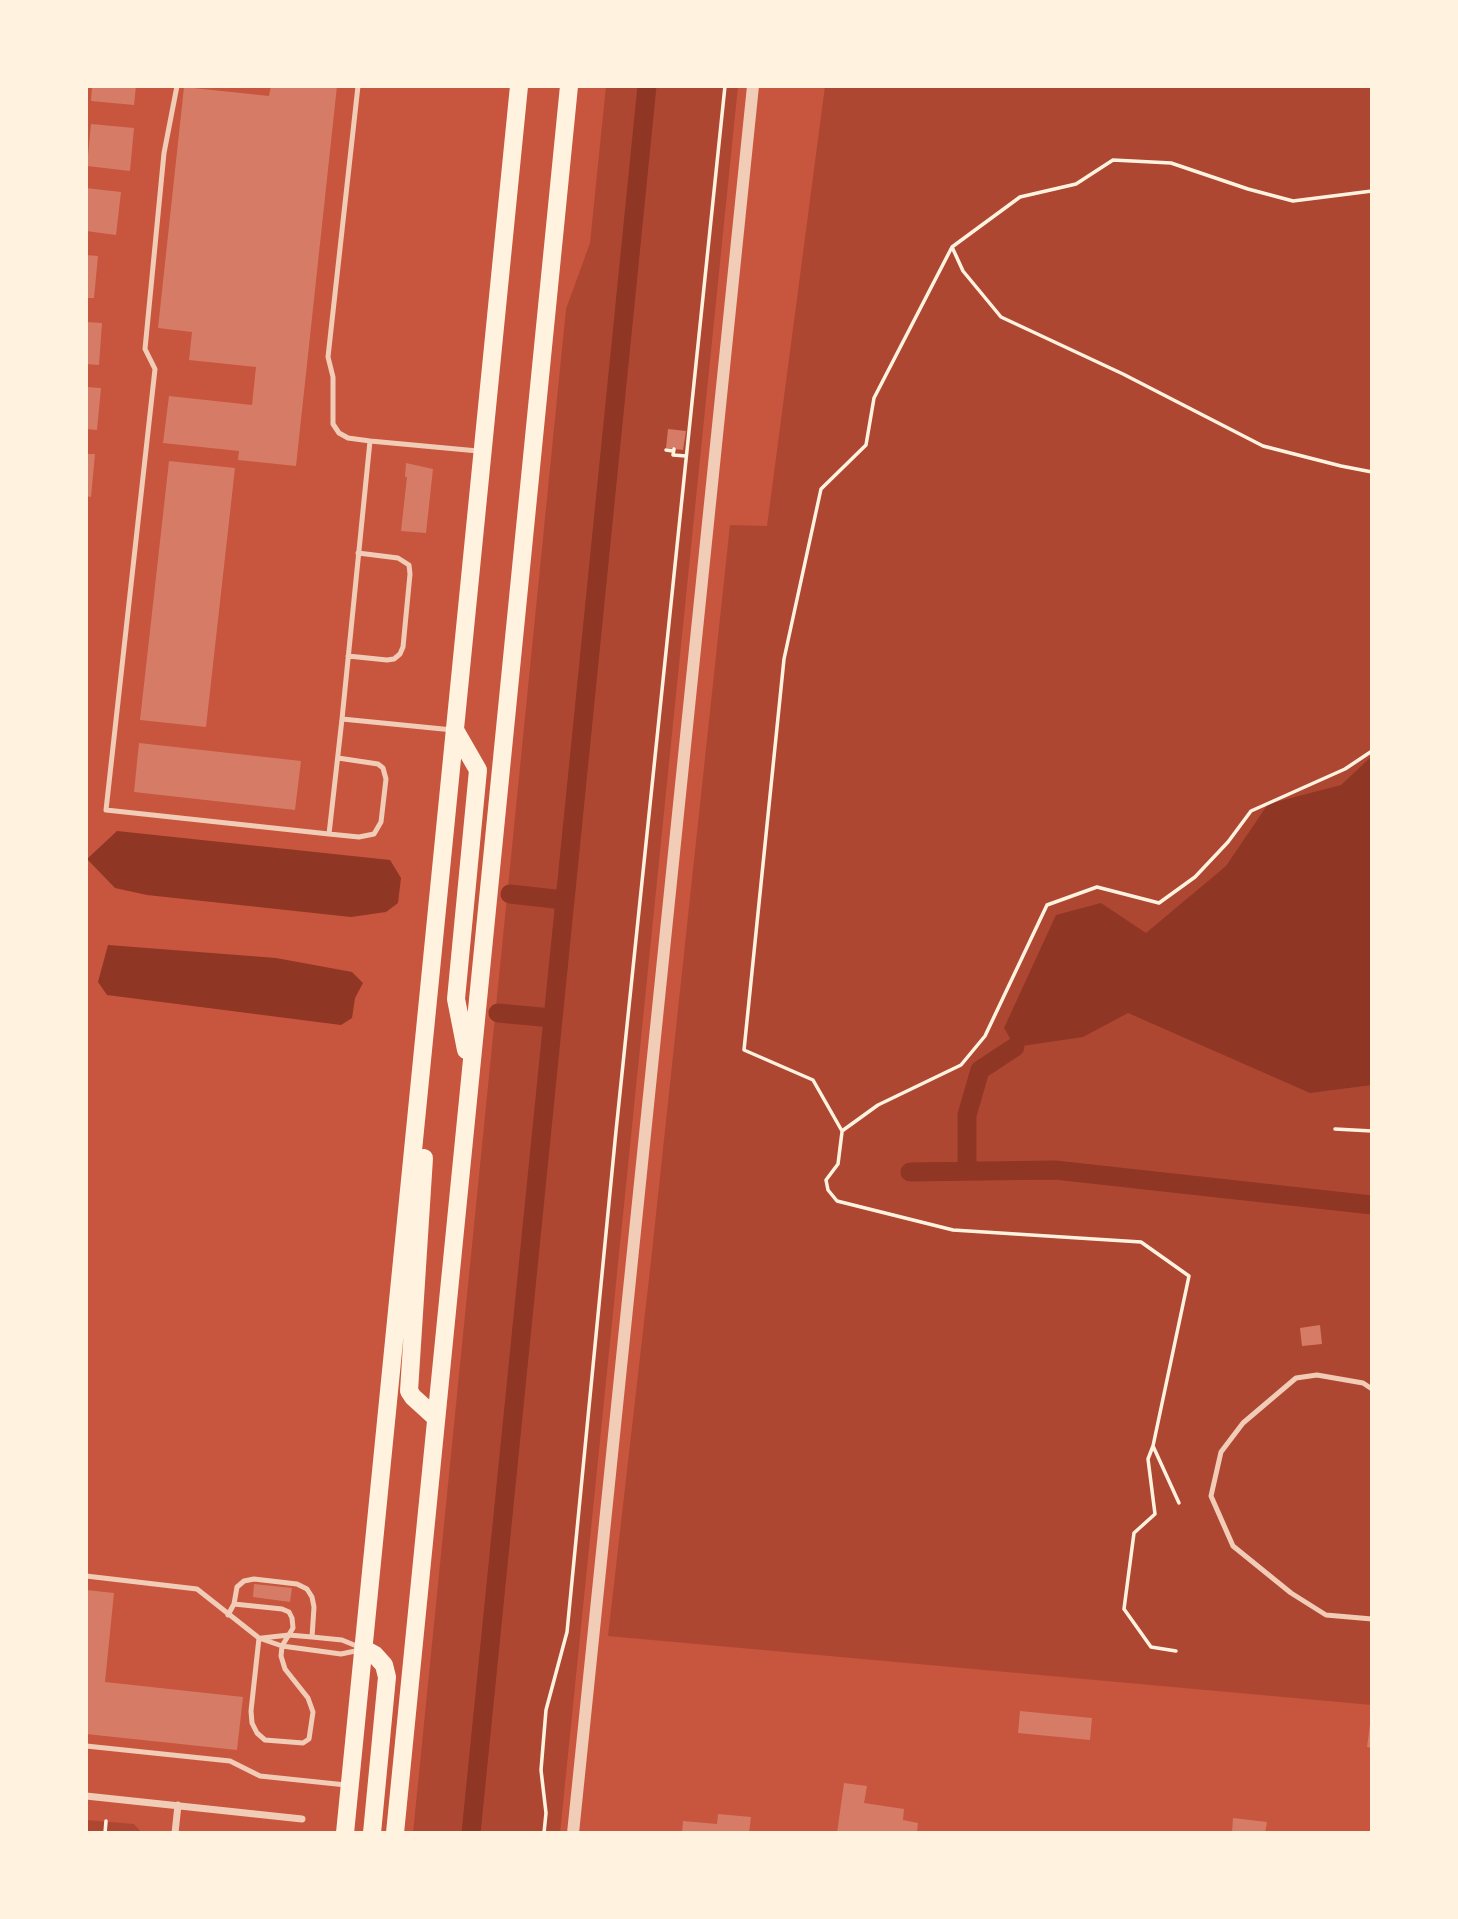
<!DOCTYPE html>
<html>
<head>
<meta charset="utf-8">
<style>
	body { margin:0 }
	#map { position:relative; width:1458px; height:1919px; overflow:hidden; background:#c8553d; font-family:Quicksand,sans-serif }
	canvas { display:block }
	.frame { position:absolute; inset:0; border:88px solid #fff3e0; pointer-events:none }
</style>
</head>
<body>
<div id="map">
<canvas width="1458" height="1919"></canvas>
<div class="frame"></div>
</div>
<script>
const ctx = document.querySelector('canvas').getContext('2d');
ctx.lineJoin = 'round';
function fill(path, color) {
  ctx.fillStyle = color;
  ctx.fill(path, 'evenodd');
}
function poly(rows) {
  const path = new Path2D();
  for (const r of rows) {
    path.moveTo(r[0], r[1]);
    for (let i = 2; i < r.length; i += 2) path.lineTo(r[i], r[i + 1]);
  }
  return path;
}
function stroke(path, color, width, dash) {
  ctx.strokeStyle = color;
  ctx.lineWidth = width;
  ctx.lineCap = dash ? 'butt' : 'round';
  ctx.setLineDash(dash || []);
  ctx.stroke(path);
}
const green = poly([
	[606,86,738,86,560,1833,413,1833,566,309,590,243],
	[825,86,1372,86,1372,1705,608,1636,650,1270,730,525,767,526],
	[86,1820,134,1824,142,1833,86,1833]
]);
const water = poly([
	[1372,756,1372,1085,1310,1093,1128,1013,1083,1037,1015,1047,1004,1028,1056,915,1101,903,1146,933,1226,866,1268,804,1341,785],
	[117,831,390,860,401,878,398,903,386,912,351,917,147,895,115,888,87,859],
	[108,945,276,958,352,972,363,983,355,998,352,1018,341,1025,107,995,98,982]
]);
const canal = poly([
	[510,894,564,900],
	[498,1013,552,1018],
	[967,1171,967,1115,980,1070,1015,1047],
	[910,1172,1055,1170,1372,1205],
	[471,1833,647,86]
]);
const building = poly([
	[92,86,136,86,134,105,91,101],
	[271,86,337,86,296,466,238,460,239,451,163,443,169,396,252,405,256,367,189,360,192,332,158,328,184,87,269,96],
	[91,124,134,128,130,171,87,166],
	[86,188,121,192,116,235,86,231],
	[86,255,98,256,94,298,86,298],
	[86,322,102,323,99,365,86,364],
	[86,387,101,388,97,430,86,429],
	[668,429,686,431,683,450,666,448],
	[86,454,95,454,91,497,86,496],
	[169,461,235,468,206,727,140,720],
	[406,463,433,469,426,533,401,531,407,477,405,477],
	[139,743,301,761,295,810,134,792],
	[1320,1325,1322,1344,1302,1346,1300,1328],
	[254,1584,292,1588,290,1602,253,1597],
	[86,1590,114,1593,105,1682,243,1697,237,1750,86,1734],
	[1020,1711,1092,1718,1090,1740,1018,1733],
	[1370,1724,1372,1724,1372,1748,1367,1747],
	[844,1783,867,1786,864,1803,904,1809,903,1820,918,1823,917,1833,837,1833],
	[718,1814,751,1817,749,1833,682,1833,683,1821,717,1824],
	[1233,1818,1267,1822,1265,1833,1232,1833]
]);
const path = poly([
	[1372,191,1293,201,1248,189,1171,163,1113,160,1076,184,1020,197,952,247,874,398,866,445,821,489,784,659,744,1050,813,1080,842,1131,878,1105,961,1065,985,1036,1047,905,1097,887,1159,903,1195,877,1228,842,1251,811,1345,769,1372,751],
	[952,247,963,271,1001,317,1123,374,1263,446,1341,466,1372,472],
	[674,449,673,455,686,456],
	[666,450,673,451],
	[1335,1129,1372,1131],
	[842,1132,838,1164,826,1180,828,1190,837,1201,953,1230,1141,1242,1189,1276,1153,1446,1179,1503],
	[1153,1446,1148,1459,1155,1514,1134,1533,1124,1609,1151,1647,1176,1651],
	[105,1833,106,1821],
	[544,1833,546,1813,541,1770,546,1710,567,1632,616,1131,725,86]
]);
const service = poly([
	[177,86,164,153,145,349,155,369,106,810,329,834,342,719],
	[358,86,328,357,333,377,333,424,339,433,348,438,370,441,342,719,453,730],
	[370,441,478,451],
	[348,656,387,660,394,659,400,654,403,647,410,574,409,565,398,558,358,553],
	[329,834,359,837,374,834,381,822,386,779,383,768,378,764,338,758],
	[1372,1389,1363,1383,1317,1375,1296,1378,1243,1423,1221,1452,1211,1496,1233,1546,1291,1593,1326,1615,1372,1619],
	[86,1576,197,1589,259,1638,282,1646,341,1654,360,1650],
	[234,1604,282,1609,289,1612,292,1618,293,1628,282,1646,281,1656,285,1669,308,1698,313,1712,309,1739,303,1743,265,1740,257,1733,252,1723,251,1711,259,1638],
	[228,1615,234,1604,237,1587,244,1581,254,1579,297,1584,307,1589,312,1597,314,1607,312,1637],
	[262,1638,289,1635,312,1637,342,1640,359,1647],
	[86,1746,230,1761,260,1776,346,1785]
]);
const minor = poly([
	[86,1796,302,1819],
	[175,1833,178,1805]
]);
const tertiary = poly([
	[573,1833,753,86]
]);
const primary = poly([
	[455,730,478,770,456,999,466,1050],
	[424,1158,409,1391,413,1397,435,1417],
	[364,1649,375,1655,384,1665,387,1677,372,1833],
	[345,1833,519,86],
	[395,1833,569,86]
]);
fill(green, '#ae4732');
fill(water, '#8f3625');
stroke(canal, '#8f3625', 19);
fill(building, '#d67c66');
stroke(path, '#fff3e0', 3.5);
stroke(service, '#f1ccb7', 5);
stroke(minor, '#f1ccb7', 7);
stroke(tertiary, '#f1ccb7', 12);
stroke(primary, '#fff3e0', 18);
</script>
</body>
</html>
